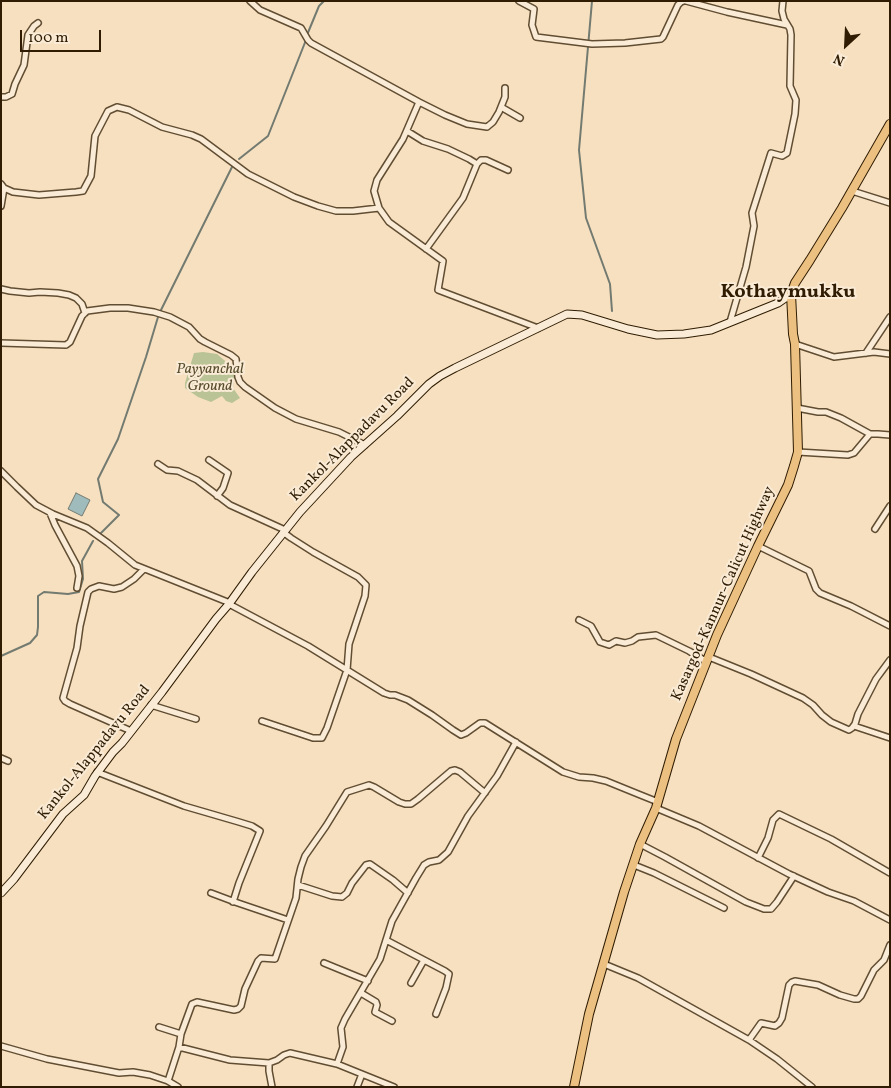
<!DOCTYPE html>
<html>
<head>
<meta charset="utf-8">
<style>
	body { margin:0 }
	#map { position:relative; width:891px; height:1088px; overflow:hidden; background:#f7e0c0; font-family:Vollkorn,serif }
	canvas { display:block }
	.frame { position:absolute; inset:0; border:2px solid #2f1c02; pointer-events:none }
	.north { position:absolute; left:821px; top:20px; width:50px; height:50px; -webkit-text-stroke:4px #faebd6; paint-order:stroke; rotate:205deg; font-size:14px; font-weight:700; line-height:20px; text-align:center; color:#2f1c02 }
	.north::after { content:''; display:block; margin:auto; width:18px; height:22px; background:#2f1c02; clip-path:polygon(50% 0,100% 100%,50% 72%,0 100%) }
	.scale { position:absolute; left:20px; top:30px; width:81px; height:22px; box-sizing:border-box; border:2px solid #2f1c02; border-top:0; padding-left:6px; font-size:15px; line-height:18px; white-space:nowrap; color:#2f1c02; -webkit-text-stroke:4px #faebd6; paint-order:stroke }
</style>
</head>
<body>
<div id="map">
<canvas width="891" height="1088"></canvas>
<div class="frame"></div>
<div class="north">N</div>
<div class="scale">100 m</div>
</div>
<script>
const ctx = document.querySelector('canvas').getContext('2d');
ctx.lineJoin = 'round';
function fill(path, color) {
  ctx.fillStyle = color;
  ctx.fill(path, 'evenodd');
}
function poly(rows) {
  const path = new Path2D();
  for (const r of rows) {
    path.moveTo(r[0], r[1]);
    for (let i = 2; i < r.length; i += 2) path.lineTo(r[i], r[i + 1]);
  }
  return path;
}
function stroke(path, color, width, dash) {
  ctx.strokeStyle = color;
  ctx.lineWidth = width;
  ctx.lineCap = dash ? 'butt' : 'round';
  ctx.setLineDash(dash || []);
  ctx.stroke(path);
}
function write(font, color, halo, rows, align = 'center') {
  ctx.font = font + ' Vollkorn,serif';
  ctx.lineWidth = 4;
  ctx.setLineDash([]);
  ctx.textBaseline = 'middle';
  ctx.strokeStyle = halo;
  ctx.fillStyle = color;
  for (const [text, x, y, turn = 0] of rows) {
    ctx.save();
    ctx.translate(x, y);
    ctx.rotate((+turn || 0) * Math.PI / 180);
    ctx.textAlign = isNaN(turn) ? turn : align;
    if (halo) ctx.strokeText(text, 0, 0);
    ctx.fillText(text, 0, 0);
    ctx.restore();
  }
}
const green = poly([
	[203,352,217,354,231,366,235,374,233,388,240,398,232,403,226,401,222,396,211,402,198,397,185,388,185,383,194,353]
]);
const water = poly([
	[76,493,90,500,82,516,68,509,76,493]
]);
const stream = poly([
	[592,1,579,150,586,218,610,284,612,311],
	[307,35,319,6,324,1],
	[239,159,268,136,306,40],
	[161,310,232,167],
	[101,533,119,515,103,502,98,479,118,439,146,357,158,317],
	[1,656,30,643,37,635,38,627,38,596,44,592,68,594,79,592,83,579,82,561,93,541]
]);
const minor = poly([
	[250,1,260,10,301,28,308,40,311,43,419,102,403,139,377,180,374,191,379,208,389,222,443,261,438,290,538,328],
	[519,1,534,9,532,25,536,37,592,44,625,43,661,39,663,37,678,5,681,2,684,1],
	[686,1,727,12,787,25],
	[1,97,6,97,12,94,15,84,24,65,28,35,34,26,38,23],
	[419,102,445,115,467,124,487,127,493,122,499,112,505,97,505,88],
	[501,107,520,118],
	[407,131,423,141,448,149,469,159,477,164],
	[1,184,4,188,13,192,39,195,76,192,83,191,91,176,95,136,108,111,117,107,129,110,162,127,192,135,201,139,248,174,294,197,318,206,336,211,353,211,379,208],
	[852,191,890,203],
	[1,206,4,188],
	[426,249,463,198,477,164,481,160,486,160,508,170],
	[1,289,10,291,29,293,40,292,58,293,69,295,76,298,82,304,85,313],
	[730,322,746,267,754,226,752,213,771,153,782,156,787,153,795,114,796,100,790,86,791,35,790,29,784,19,782,11,783,1],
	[1,343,66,345,70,342,82,316,87,311,110,308,128,308,154,312,170,317,189,327,200,339,205,342,231,355,236,359,238,377,240,382,245,387,275,408,296,419,339,432,365,445],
	[795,344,834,357,874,352,890,354],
	[866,353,890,317],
	[797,408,818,412,826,412,841,418,870,434],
	[798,452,848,455,854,453,870,434,878,434,890,435],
	[209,460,228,473,223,488,217,496],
	[158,464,167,470,178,471,197,480,230,505,285,530],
	[1,471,17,487,36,505,53,514,87,528,108,543,135,565,230,603],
	[50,513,55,525,77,566,79,576,77,588],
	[875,529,890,506],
	[758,546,809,571,816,589,820,593,851,606,890,626],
	[229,604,308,646,384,693,390,695,395,695,408,700,432,715,453,730,461,735,466,733,480,723,485,723,563,772,579,777,593,778,606,781,638,794,658,802],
	[579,620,591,626,600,642,609,645,616,641,625,643,632,641,638,637,656,635,689,651,707,662],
	[709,657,751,674,803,698,813,705,822,715,831,722,849,730,852,728,855,724,858,714,876,679,890,660],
	[151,705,196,719],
	[262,721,313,738,322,738,327,728,347,670,349,644,365,596,366,585,358,577,313,552,291,538,283,532],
	[854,726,890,738],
	[131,731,70,704,65,701,63,698,77,648,80,626,88,592,91,589,99,586,114,589,122,587,134,579,144,569],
	[1,758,8,761],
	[97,772,184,806,239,822,252,826,260,831,239,883,233,902],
	[656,808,699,826,789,874,828,892,854,901,890,920],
	[640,844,665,857,746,902,764,909,771,909,777,902,794,876],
	[758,858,768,838,773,820,779,814,831,839,890,873],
	[634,865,654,873,724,908],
	[298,885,332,896,342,897,347,893,352,883,366,865,370,864,393,880,408,893],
	[211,893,235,902,288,920],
	[386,940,445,971,449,974,446,988,436,1014],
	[324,963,368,981],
	[604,964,638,978,749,1040,777,1059,812,1087],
	[411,983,424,960],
	[361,993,376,1002,377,1005,375,1012,392,1021],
	[159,1027,181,1034],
	[749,1040,761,1023,775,1026,779,1023,782,1018,789,985,792,982,795,981,818,985,840,995,854,999,858,999,861,996,874,970,884,960,890,945],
	[1,1046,47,1059,119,1073,133,1072,150,1075,168,1081,179,1047,230,1060,269,1063,277,1060,284,1055,290,1053,337,1064,394,1087],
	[179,1047,181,1034,192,1004,197,1002,234,1010,238,1009,241,1006,245,989,258,961,261,958,275,959,296,898,298,879,301,867,305,856,326,826,347,792,369,785,374,787,399,802,405,804,411,804,418,799,451,771,455,770,460,772,485,793],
	[269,1063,269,1071,272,1087],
	[337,1064,343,1047,341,1028,345,1019,380,959,392,921,416,878,424,865,429,862,439,860,448,852,468,816,497,776,516,742],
	[168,1081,178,1087],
	[357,1087,362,1074]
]);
const secondary = poly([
	[1,893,14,879,63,814,84,795,95,776,113,752,122,743,162,692,216,619,229,604,252,572,300,512,351,457,397,416,429,384,440,376,455,368,567,314,582,315,628,329,657,335,684,334,711,330,778,303,791,294]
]);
const trunk = poly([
	[574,1087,589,1014,624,892,640,844,656,808,676,739,717,635,758,546,788,485,794,466,798,452,795,344,793,334,791,294,795,283,810,260,842,208,890,124]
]);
const parkNames = [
	["Payyanchal",210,370],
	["Ground",210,387]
];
const streetNames = [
	["Kankol-Alappadavu Road",353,440,-45],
	["Kasargod-Kannur-Calicut Highway",724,594,-66],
	["Kankol-Alappadavu Road",95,753,-51]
];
const districtNames = [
	["Kothaymukku",788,293]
];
fill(green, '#b9c395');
fill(water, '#a0bbbb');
stroke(water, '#737b71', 1);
stroke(stream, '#737b71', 2);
stroke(minor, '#614d32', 8);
stroke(secondary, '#2f1c02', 9);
stroke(trunk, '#2f1c02', 10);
stroke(minor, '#faebd6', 5);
stroke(secondary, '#faebd6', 7);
stroke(trunk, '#ecc080', 8);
write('italic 15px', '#584e2e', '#faebd6', parkNames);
write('15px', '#2f1c02', '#faebd6', streetNames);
write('bold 20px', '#2f1c02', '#faebd6', districtNames);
</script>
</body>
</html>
